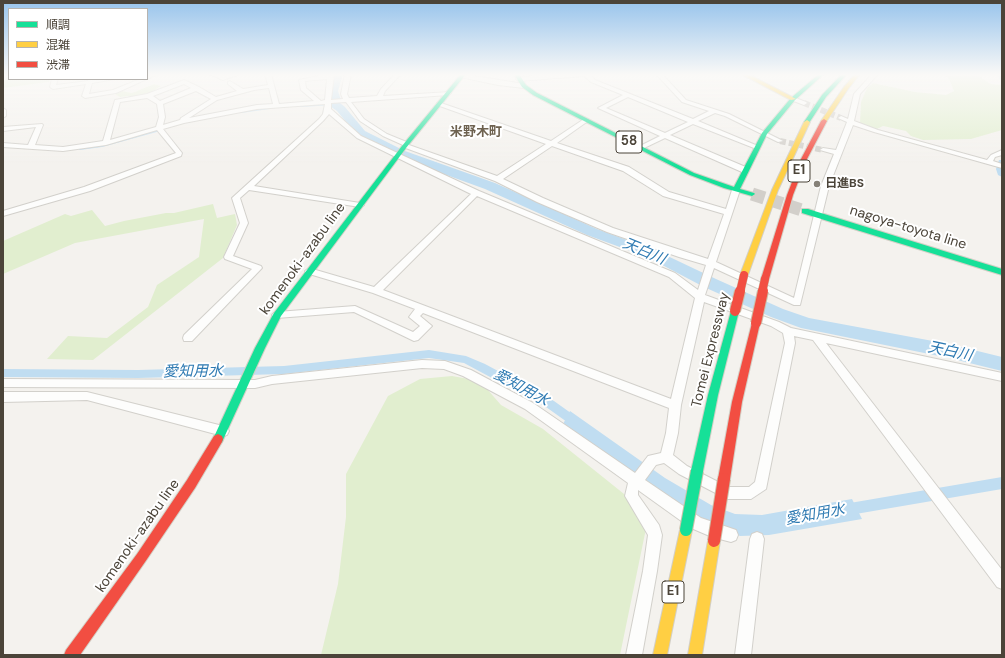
<!DOCTYPE html>
<html>
<head>
<meta charset="utf-8">
<style>
	body { margin:0 }
	#map { position:relative; width:1005px; height:658px; overflow:hidden; background:#f4f2ee; font-family:"DM Sans","Noto Sans JP",sans-serif }
	canvas { display:block }
	.frame { position:absolute; inset:0; border:4px solid #4b4439; pointer-events:none }
	.legend { position:absolute; left:8px; top:8px; width:140px; height:72px; box-sizing:border-box; background:#fff; border:1px solid #b7b4b0; margin:0; padding:5px 7px; list-style:none; font-size:12px; color:#4b4439 }
	.legend li { display:flex; align-items:center; gap:8px; height:20px }
	.legend b { width:20px; border:1px solid #b7b4b0 }
</style>
</head>
<body>
<div id="map">
<canvas width="1005" height="658"></canvas>
<div class="frame"></div>
<ul class="legend">
<li><b style="height:5px;background:#16e098"></b>順調</li>
<li><b style="height:5px;background:#ffcf43"></b>混雑</li>
<li><b style="height:5px;background:#f24e42"></b>渋滞</li>
</ul>
</div>
<script>
const ctx = document.querySelector('canvas').getContext('2d');
ctx.lineJoin = 'round';
function fill(path, color) {
  ctx.fillStyle = color;
  ctx.fill(path, 'evenodd');
}
function poly(rows) {
  const path = new Path2D();
  for (const r of rows) {
    path.moveTo(r[0], r[1]);
    for (let i = 2; i < r.length; i += 2) path.lineTo(r[i], r[i + 1]);
  }
  return path;
}
function stroke(path, color, width, dash) {
  ctx.strokeStyle = color;
  ctx.lineWidth = width;
  ctx.lineCap = dash ? 'butt' : 'round';
  ctx.setLineDash(dash || []);
  ctx.stroke(path);
}
function write(font, color, halo, rows, align = 'center') {
  ctx.font = font + ' "DM Sans","Noto Sans JP",sans-serif';
  ctx.lineWidth = 4;
  ctx.setLineDash([]);
  ctx.textBaseline = 'middle';
  ctx.strokeStyle = halo;
  ctx.fillStyle = color;
  for (const [text, x, y, turn = 0] of rows) {
    ctx.save();
    ctx.translate(x, y);
    ctx.rotate((+turn || 0) * Math.PI / 180);
    ctx.textAlign = isNaN(turn) ? turn : align;
    if (halo) ctx.strokeText(text, 0, 0);
    ctx.fillText(text, 0, 0);
    ctx.restore();
  }
}
const green = poly([
	[9,74,9,79,50,79,49,82,3,88,3,83],
	[944,74,975,74,991,84,1002,85,1002,130,971,139,923,140,911,136,906,131,883,126,877,129,860,123,861,102,867,88,873,83,915,92,946,95,954,91,949,79],
	[154,84,161,86,150,93,138,95,136,96,136,97,129,99,129,96,120,97,115,94,122,91,132,93],
	[213,204,217,218,235,214,237,225,223,258,93,360,47,359,68,336,107,338,148,307,157,285,199,257,204,219,75,243,3,274,3,241,65,214,71,216,92,210,105,226,124,221,166,213,174,213],
	[452,376,480,381,501,405,543,429,649,514,620,655,321,655,338,584,346,517,346,474,388,396,420,379]
]);
const water = poly([
	[570,411,665,478,711,505,735,514,762,515,852,499,862,519,769,535,740,536,678,508,563,424]
]);
const stream = poly([
	[301,106,334,104],
	[241,112,269,108],
	[80,149,102,146,160,130]
]);
const canal = poly([
	[996,74,1002,74,1002,81,1000,80,996,74],
	[999,160,1002,160,1002,177,998,175,996,169,999,160],
	[429,350,466,356,485,364,554,401,582,421,584,424,582,427,578,429,574,427,546,407,464,363,429,358,284,374,138,378,3,377,3,369,138,370,284,366,429,350],
	[1002,477,1002,489,844,516,839,514,837,510,839,506,844,504,1002,477]
]);
const river = poly([
	[333,74,343,74,338,91,341,100,340,103,345,107,365,131,405,151,495,183,597,229,657,251,716,279,783,309,809,318,949,344,1002,357,1002,371,949,358,801,328,771,317,704,287,647,257,587,235,485,189,397,157,357,135,337,111,330,106,329,104,331,100,328,91,333,74]
]);
const streetTunnel = poly([
	[804,103,841,118],
	[780,141,823,150]
]);
const primaryTunnel = poly([
	[752,194,805,211]
]);
const street = poly([
	[150,74,158,74,116,93,85,98,82,96,86,84,53,89,50,87,52,79,58,79,56,85,88,81,88,79,115,79,92,83,89,94,113,90,140,79,147,79,147,76,150,74],
	[209,74,223,76,240,74,223,80,209,74],
	[265,74,271,74,279,104,314,101,301,90,299,80,328,74,334,74,331,100,343,99,341,94,345,74,351,74,347,94,349,98,377,96,381,89,395,74,401,74,385,91,383,96,450,92,451,93,448,95,351,102,364,119,387,134,409,143,409,145,497,176,546,144,437,105,437,103,441,103,551,141,584,119,588,119,588,121,557,143,629,167,669,192,726,209,732,190,733,188,739,188,740,190,716,262,794,298,821,186,834,154,820,150,823,148,836,150,847,122,838,118,841,116,848,119,854,94,872,74,878,74,860,94,854,121,878,130,987,160,991,155,1002,150,1002,155,995,157,993,161,1002,164,1002,168,874,132,853,125,829,186,800,305,794,305,714,268,705,295,779,322,791,328,1002,373,1002,381,826,343,1002,570,1002,589,997,587,813,340,794,336,795,343,766,489,751,499,727,499,679,474,664,463,656,465,645,480,701,518,736,530,738,535,736,540,731,542,712,537,691,528,638,490,638,495,659,525,662,535,657,571,642,655,626,655,643,571,648,535,625,496,628,483,525,409,463,376,444,369,422,368,272,384,255,388,3,387,3,379,255,380,272,376,422,360,445,361,471,370,533,403,635,473,648,456,661,453,666,433,669,408,423,313,420,316,432,326,418,340,414,341,354,312,277,318,274,317,272,315,274,313,277,312,355,306,413,332,420,326,409,317,415,309,373,293,306,273,305,271,309,268,374,287,471,194,357,138,329,114,323,121,254,186,360,203,364,205,360,207,249,190,240,198,248,223,233,256,261,266,262,268,192,341,184,341,183,338,184,335,252,269,225,259,224,257,240,223,232,198,319,119,323,114,325,104,257,109,184,123,163,129,182,153,181,156,90,191,3,216,3,211,84,187,176,153,157,130,106,145,63,151,3,147,3,143,28,145,36,127,3,131,3,127,42,124,43,125,35,145,63,147,103,141,115,100,147,94,184,80,199,87,216,97,237,91,228,84,228,82,230,81,243,89,268,85,265,74],
	[327,79,325,100,321,101,306,88,305,81,327,79],
	[184,84,191,88,160,101,153,96,184,84],
	[269,88,273,104,257,105,189,118,217,100,254,90,269,88],
	[196,91,211,99,181,118,180,120,163,125,165,117,163,104,196,91],
	[147,98,157,104,159,117,156,127,110,140,120,102,147,98],
	[346,102,360,121,383,136,403,145,403,147,495,181,537,202,607,232,679,257,706,265,698,290,675,273,479,191,361,136,331,109,331,103,346,102],
	[552,146,623,171,663,196,724,214,708,259,613,228,543,198,503,179,552,146],
	[477,196,669,277,695,298,671,399,383,290,477,196],
	[704,302,771,326,783,333,785,343,755,482,749,487,728,487,687,466,673,455,678,433,681,405,704,302],
	[462,74,524,84,527,86,524,88,498,85,460,77,459,76,462,74],
	[558,74,590,74,595,80,693,119,709,111,682,102,656,74,662,74,686,100,729,114,783,141,778,142,725,116,715,113,698,121,758,146,758,148,754,148,693,124,670,135,748,168,748,172,742,172,665,138,642,149,638,149,638,147,660,136,598,108,623,95,591,82,584,76,519,81,516,79,519,77,558,74],
	[628,97,688,122,665,133,606,108,628,97],
	[793,97,806,102,807,103,804,105,791,100,790,99,793,97],
	[3,108,6,110,6,116,3,118,3,108],
	[3,392,87,392,227,427,229,431,227,435,223,436,87,400,3,402,3,392],
	[757,532,762,534,764,539,751,655,735,655,750,539,752,534,757,532]
]);
const fast = poly([
	[461,74,466,74,406,148,281,316,265,348,222,442,218,444,214,442,213,439,255,348,274,313,402,146,461,74],
	[514,74,519,74,526,85,537,93,694,173,734,187,762,133,791,98,819,74,824,74,795,100,767,134,740,189,754,193,755,194,752,196,724,188,690,175,533,95,522,87,514,74],
	[842,74,847,74,826,97,809,123,805,123,804,122,822,95,842,74],
	[802,209,808,209,1002,269,1002,275,802,213,802,209],
	[735,308,739,311,718,395,703,471,701,475,697,476,693,475,691,471,708,395,731,311,735,308]
]);
const slow = poly([
	[741,74,748,74,796,99,791,100,741,74],
	[855,74,860,74,848,89,826,122,822,122,821,121,844,87,855,74],
	[807,120,810,122,778,190,748,275,747,277,741,277,740,275,772,190,804,122,807,120],
	[686,524,690,526,692,530,667,655,653,655,680,530,682,526,686,524],
	[714,535,718,537,720,541,702,655,688,655,708,541,710,537,714,535]
]);
const jam = poly([
	[824,119,827,121,807,159,793,195,769,279,765,282,762,281,761,279,787,195,801,159,821,121,824,119],
	[756,320,760,323,742,402,730,479,728,483,724,484,720,483,718,479,732,402,752,323,756,320],
	[218,434,222,436,223,439,222,442,195,488,145,562,80,655,64,655,66,650,137,554,187,480,214,436,218,434]
]);
const fastBridge = poly([
	[686,530,697,471]
]);
const jamBridgeFar2 = poly([
	[740,292,744,275],
	[762,292,765,279]
]);
const jamBridgeFar1 = poly([
	[735,311,740,291],
	[756,323,763,291]
]);
const jamBridge = poly([
	[714,541,724,479]
]);
const markers = [
	[817,184,4,"#868178"]
];
const farPoinames = [
	["日進BS",825,184]
];
const farQuarternames = [
	["米野木町",476,133]
];
const shields = [
	[629,142,26],
	[799,171,22],
	[673,592,22]
];
const shieldNames = [
	["58",629,142],
	["E1",799,171],
	["E1",673,592]
];
const streetNames = [
	["nagoya-toyota line",908,228,17],
	["komenoki-azabu line",303,259,-54],
	["Tomei Expressway",711,350,-76],
	["komenoki-azabu line",138,536,-55]
];
const waterNames = [
	["天白川",644,252,23],
	["天白川",950,352,12],
	["愛知用水",193,372,-1],
	["愛知用水",521,388,29],
	["愛知用水",815,515,-10]
];
fill(green, '#e1eecf');
fill(water, '#c0ddf1');
stroke(stream, '#c0ddf1', 2);
fill(canal, '#c0ddf1');
fill(river, '#c0ddf1');
stroke(streetTunnel, '#d2cfca', 6, [6, 3]);
stroke(primaryTunnel, '#d2cfca', 13, [13, 6]);
stroke(street, '#d2d0cb', 2);
stroke(fast, '#d3cfc5', 2);
stroke(slow, '#d3cfc5', 2);
stroke(jam, '#d3cfc5', 2);
fill(street, '#fdfdfc');
fill(fast, '#16e098');
fill(slow, '#ffcf43');
fill(jam, '#f24e42');
stroke(fastBridge, '#ccbfa9', 14, []);
stroke(jamBridgeFar2, '#ccbfa9', 9, []);
stroke(jamBridgeFar1, '#ccbfa9', 12, []);
stroke(jamBridge, '#ccbfa9', 14, []);
stroke(fastBridge, '#16e098', 12);
stroke(jamBridgeFar2, '#f24e42', 8);
stroke(jamBridgeFar1, '#f24e42', 10);
stroke(jamBridge, '#f24e42', 12);
const sky = ctx.createLinearGradient(0, 0, 0, 166);
sky.addColorStop(0, '#98c4ec');
sky.addColorStop(0.45, '#faf9f7');
sky.addColorStop(1, '#faf9f700');
ctx.fillStyle = sky;
ctx.fillRect(0, 0, 1005, 166);
for (const [x, y, r, color] of markers) {
  const dot = new Path2D();
  dot.arc(x, y, r, 0, 2 * Math.PI);
  ctx.fillStyle = color;
  ctx.fill(dot);
  stroke(dot, '#fff', 1.5);
}
write('bold 12px', '#4b4439', '#fff', farPoinames, 'left');
write('bold 13px', '#6e6250', '#fff', farQuarternames);
for (const [x, y, w] of shields) {
  const box = new Path2D();
  box.roundRect(x - w / 2, y - 11, w, 22, 3);
  ctx.fillStyle = '#fff';
  ctx.fill(box);
  stroke(box, '#4b4439', 1);
}
write('bold 13px', '#4b4439', null, shieldNames);
write('14px', '#4b4439', '#fff', streetNames);
write('italic 15px', '#2e7ab2', '#fff', waterNames);
</script>
</body>
</html>
